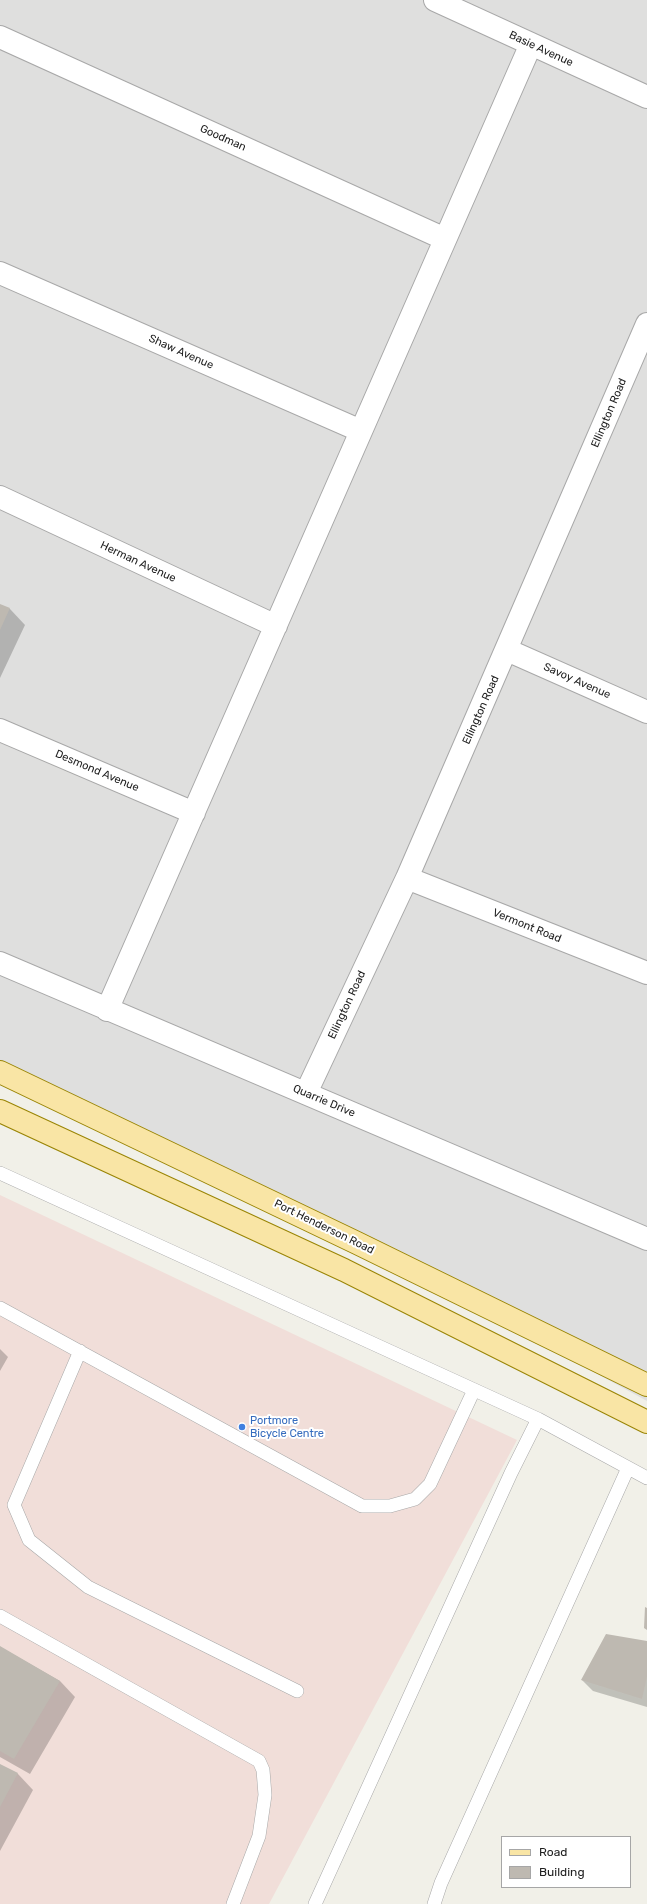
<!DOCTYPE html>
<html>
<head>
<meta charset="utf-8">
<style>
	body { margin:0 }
	#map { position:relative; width:647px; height:1904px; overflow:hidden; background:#f1f0e8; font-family:Rubik,sans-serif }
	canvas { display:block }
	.legend { position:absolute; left:501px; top:1836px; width:130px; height:52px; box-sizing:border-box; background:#fff; border:1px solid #a6a6a6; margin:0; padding:5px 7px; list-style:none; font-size:12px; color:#212121 }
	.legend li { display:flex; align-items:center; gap:8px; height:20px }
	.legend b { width:20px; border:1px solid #a6a6a6 }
</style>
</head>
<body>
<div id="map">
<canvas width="647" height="1904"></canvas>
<ul class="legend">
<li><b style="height:5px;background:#f9e5a5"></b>Road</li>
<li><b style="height:11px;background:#beb9b1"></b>Building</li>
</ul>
</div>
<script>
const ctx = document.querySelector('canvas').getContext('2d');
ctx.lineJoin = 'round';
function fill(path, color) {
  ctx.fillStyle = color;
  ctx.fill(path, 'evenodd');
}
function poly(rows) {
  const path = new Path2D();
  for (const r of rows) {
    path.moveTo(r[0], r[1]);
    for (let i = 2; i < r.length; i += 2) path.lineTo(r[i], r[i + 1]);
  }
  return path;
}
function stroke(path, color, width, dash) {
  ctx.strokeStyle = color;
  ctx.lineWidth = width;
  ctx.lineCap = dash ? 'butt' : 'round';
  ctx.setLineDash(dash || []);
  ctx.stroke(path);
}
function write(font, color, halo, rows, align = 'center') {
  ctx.font = font + ' Rubik,sans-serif';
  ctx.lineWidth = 4;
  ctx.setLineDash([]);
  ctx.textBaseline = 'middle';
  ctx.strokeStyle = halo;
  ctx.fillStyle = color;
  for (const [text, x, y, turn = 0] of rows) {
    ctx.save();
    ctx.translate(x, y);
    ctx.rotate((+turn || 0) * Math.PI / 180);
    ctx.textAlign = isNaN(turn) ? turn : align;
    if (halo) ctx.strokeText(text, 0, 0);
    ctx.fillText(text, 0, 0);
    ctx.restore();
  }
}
const residential = poly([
	[0,0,647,0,647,1401,357,1243,0,1072]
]);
const commercial = poly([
	[0,1195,517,1440,269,1904,0,1904]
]);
const shadow = poly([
	[0,605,10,609,25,625,0,678],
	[0,1349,8,1357,0,1371],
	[647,1642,647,1707,593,1691,582,1680],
	[0,1647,60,1681,75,1697,30,1774,0,1757],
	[0,1765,18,1774,33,1790,0,1851]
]);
const building = poly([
	[0,604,10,608,0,630],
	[645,1607,647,1608,647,1630,644,1628],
	[606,1634,647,1641,647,1677,642,1699,581,1680],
	[0,1646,60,1681,14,1759,0,1751],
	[0,1764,18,1773,0,1807]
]);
const service = poly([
	[0,1173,538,1419,647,1478],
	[0,1308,362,1506,390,1506,415,1499,430,1484,474,1390],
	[80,1351,14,1505,29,1540,88,1587,297,1691],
	[0,1616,259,1761,263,1770,265,1795,259,1836,233,1904],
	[315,1904,511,1473,538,1419],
	[434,1904,441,1883,628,1468]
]);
const minor = poly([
	[435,0,647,97],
	[0,37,445,239],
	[0,273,361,431],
	[0,497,276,626],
	[507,650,647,712],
	[0,730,194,813],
	[407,878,647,973],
	[0,963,647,1239],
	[107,1010,531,44],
	[306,1093,407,878,647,324]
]);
const primary = poly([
	[0,1072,357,1243,647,1385],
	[0,1111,344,1270,647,1422]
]);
const markers = [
	[242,1427,4,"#3f7fe0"]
];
const streetNames = [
	["Basie Avenue",541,49,25],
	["Goodman",223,138,24],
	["Shaw Avenue",181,352,24],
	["Ellington Road",609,413,-67],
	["Herman Avenue",138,562,25],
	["Savoy Avenue",577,681,24],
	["Ellington Road",481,710,-66],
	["Desmond Avenue",97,771,23],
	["Vermont Road",527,926,22],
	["Ellington Road",347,1005,-65],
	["Quarrie Drive",324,1101,23],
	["Port Henderson Road",324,1227,26]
];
const shopNames = [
	["Portmore",250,1421],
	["Bicycle Centre",250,1434]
];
fill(residential, '#dfdfde');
fill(commercial, '#f1ded9');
fill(shadow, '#0003');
fill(building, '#beb9b1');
stroke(service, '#a8a8a8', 14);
stroke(minor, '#a8a8a8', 24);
stroke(primary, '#9a8505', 24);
stroke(service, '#fff', 13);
stroke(minor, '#fff', 22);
stroke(primary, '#f9e5a5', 22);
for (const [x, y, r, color] of markers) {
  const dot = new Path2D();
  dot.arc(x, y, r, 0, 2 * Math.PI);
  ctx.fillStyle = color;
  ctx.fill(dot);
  stroke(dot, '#fff', 1.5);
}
write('11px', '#212121', '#fff', streetNames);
write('11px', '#366cbe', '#fff', shopNames, 'left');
</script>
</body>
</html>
